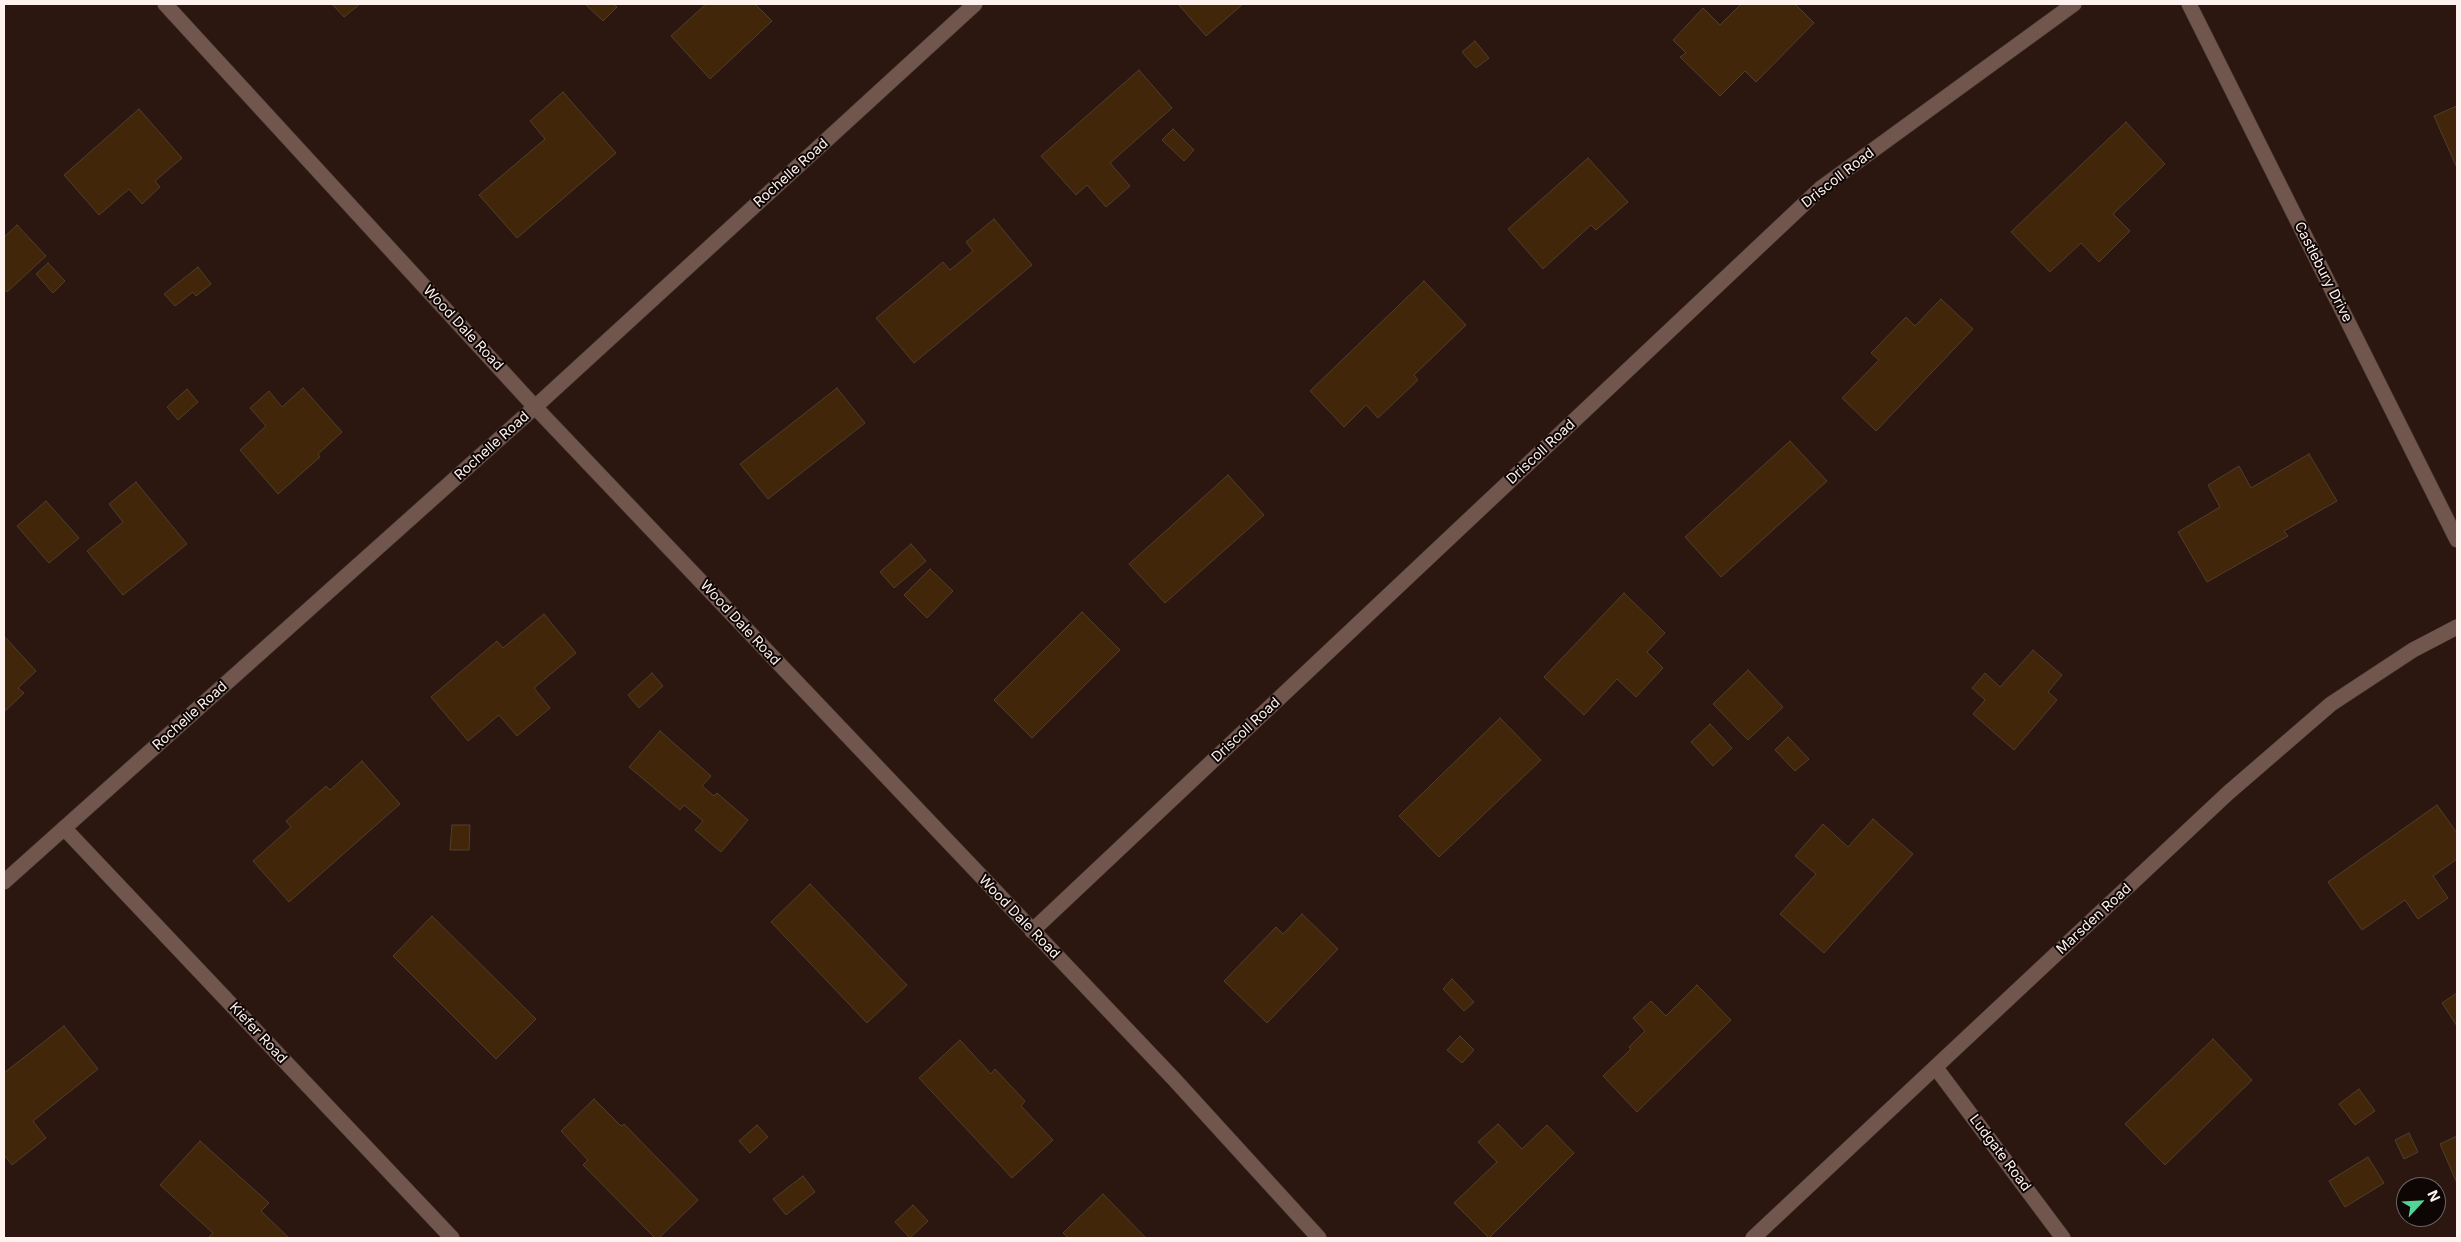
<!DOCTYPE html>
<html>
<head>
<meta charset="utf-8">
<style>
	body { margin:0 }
	#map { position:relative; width:2461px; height:1242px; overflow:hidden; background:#2c1710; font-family:Inter,sans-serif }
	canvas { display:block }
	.frame { position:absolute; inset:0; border:5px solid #fff2ee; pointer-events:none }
	.north { position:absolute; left:2396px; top:1177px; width:50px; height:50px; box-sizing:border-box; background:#0e0604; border:1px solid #6e6462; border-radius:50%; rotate:65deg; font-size:14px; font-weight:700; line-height:20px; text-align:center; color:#fff2ee }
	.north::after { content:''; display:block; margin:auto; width:18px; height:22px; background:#54d396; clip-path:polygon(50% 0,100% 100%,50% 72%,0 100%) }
</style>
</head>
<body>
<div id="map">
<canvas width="2461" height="1242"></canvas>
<div class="frame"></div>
<div class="north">N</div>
</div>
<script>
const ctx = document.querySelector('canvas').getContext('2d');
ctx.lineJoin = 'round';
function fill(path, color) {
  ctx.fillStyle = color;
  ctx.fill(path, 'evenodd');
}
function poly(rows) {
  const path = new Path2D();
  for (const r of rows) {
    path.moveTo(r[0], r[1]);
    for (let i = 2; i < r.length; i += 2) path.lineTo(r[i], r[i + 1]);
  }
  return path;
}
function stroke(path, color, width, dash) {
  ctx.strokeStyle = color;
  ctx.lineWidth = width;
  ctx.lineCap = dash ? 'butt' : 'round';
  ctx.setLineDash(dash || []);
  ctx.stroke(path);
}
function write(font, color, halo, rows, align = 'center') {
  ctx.font = font + ' Inter,sans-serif';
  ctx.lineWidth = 4;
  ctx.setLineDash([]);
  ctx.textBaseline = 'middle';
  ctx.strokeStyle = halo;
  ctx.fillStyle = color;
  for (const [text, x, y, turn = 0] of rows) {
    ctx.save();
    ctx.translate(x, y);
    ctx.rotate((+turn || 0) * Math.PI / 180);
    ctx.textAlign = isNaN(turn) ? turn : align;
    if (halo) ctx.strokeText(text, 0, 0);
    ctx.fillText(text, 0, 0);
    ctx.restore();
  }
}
const building = poly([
	[332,4,360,4,344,17,332,4],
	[585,4,614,4,617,7,603,21,585,4],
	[706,4,755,4,772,21,710,79,671,36,706,4],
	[1178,4,1243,4,1206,36,1178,4],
	[1741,4,1795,4,1814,23,1756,82,1745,71,1720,96,1680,57,1686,53,1673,40,1703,8,1720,25,1741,4],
	[1475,41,1489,58,1476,68,1462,52,1475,41],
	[1139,70,1172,108,1110,163,1130,186,1106,207,1087,185,1076,195,1041,156,1139,70],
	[563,92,616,153,517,238,479,195,545,139,530,121,563,92],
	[2457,106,2457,168,2434,116,2457,106],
	[139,109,182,158,155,181,160,187,142,204,129,189,99,215,64,175,139,109],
	[2126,122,2165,164,2113,214,2130,231,2099,262,2081,243,2050,272,2011,232,2126,122],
	[1173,129,1194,150,1184,161,1162,140,1173,129],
	[1588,158,1628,202,1596,230,1591,225,1543,269,1508,229,1588,158],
	[994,219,1032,265,914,363,876,318,943,262,950,270,973,251,966,242,994,219],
	[17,225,46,256,7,292,4,289,4,237,17,225],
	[48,263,65,281,53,293,36,274,48,263],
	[198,267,211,284,196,296,193,292,175,306,164,294,198,267],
	[1424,281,1466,325,1414,375,1418,380,1378,418,1366,405,1344,427,1310,391,1424,281],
	[1941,299,1973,329,1876,431,1842,398,1879,360,1871,353,1906,317,1915,326,1941,299],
	[303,388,342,432,318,454,320,457,278,494,240,450,266,426,250,408,269,391,282,407,303,388],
	[837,388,865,423,768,499,740,464,837,388],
	[187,389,198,402,178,420,167,407,187,389],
	[1790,441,1827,481,1721,577,1685,537,1790,441],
	[2309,454,2337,501,2284,531,2288,536,2207,582,2178,532,2220,507,2208,485,2239,466,2251,488,2309,454],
	[1228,475,1264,515,1165,603,1129,564,1228,475],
	[136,482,187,544,123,595,87,551,123,522,109,504,136,482],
	[46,501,79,538,49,563,17,526,46,501],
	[911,544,926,561,894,588,880,572,911,544],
	[930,569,953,591,927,618,904,595,930,569],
	[1624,593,1665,633,1647,652,1663,668,1636,697,1617,679,1584,715,1544,677,1624,593],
	[1082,612,1120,650,1032,738,994,700,1082,612],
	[544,614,576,653,534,688,550,708,517,736,499,715,468,741,431,697,497,641,503,648,544,614],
	[4,636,36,671,18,688,24,693,4,712,4,636],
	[2033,650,2062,675,2048,692,2057,700,2014,750,1973,714,1985,700,1972,688,1985,673,2000,687,2033,650],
	[1748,670,1783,707,1748,740,1713,704,1748,670],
	[652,673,663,686,639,708,628,695,652,673],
	[1500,718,1541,760,1439,857,1399,816,1500,718],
	[1710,724,1732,748,1713,766,1691,742,1710,724],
	[660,731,711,776,702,786,714,796,717,793,748,820,721,852,695,830,703,821,684,805,680,810,629,767,660,731],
	[1788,737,1809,759,1795,771,1775,750,1788,737],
	[362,761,400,804,289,902,253,861,291,827,286,821,326,786,330,790,362,761],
	[2437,805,2457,833,2457,859,2433,876,2448,898,2418,919,2405,900,2362,930,2328,882,2437,805],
	[1873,819,1913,854,1824,953,1780,914,1816,874,1795,856,1823,824,1848,847,1873,819],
	[452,825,470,825,469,850,450,850,452,825],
	[810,884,907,985,867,1023,771,922,810,884],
	[1302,914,1338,949,1267,1023,1224,981,1276,927,1283,934,1302,914],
	[432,916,536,1019,496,1059,393,956,432,916],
	[1452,979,1474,1002,1464,1011,1443,989,1452,979],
	[1697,985,1731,1020,1637,1112,1603,1076,1631,1049,1629,1047,1645,1031,1633,1018,1651,1001,1666,1016,1697,985],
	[2457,993,2457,1026,2442,1003,2457,993],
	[64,1026,98,1069,33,1121,46,1138,12,1165,4,1155,4,1073,64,1026],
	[1460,1036,1474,1050,1462,1063,1447,1050,1460,1036],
	[2213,1039,2252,1080,2165,1165,2125,1124,2213,1039],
	[960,1040,991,1074,995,1069,1025,1101,1021,1106,1053,1140,1012,1178,919,1078,960,1040],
	[2359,1089,2375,1111,2355,1125,2339,1104,2359,1089],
	[594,1099,621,1126,624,1124,698,1200,659,1238,655,1238,583,1165,588,1160,561,1131,594,1099],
	[1498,1124,1522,1149,1547,1125,1574,1153,1489,1238,1454,1203,1497,1162,1478,1142,1498,1124],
	[757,1125,768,1137,750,1153,739,1141,757,1125],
	[2409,1133,2418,1152,2404,1159,2395,1140,2409,1133],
	[2457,1136,2457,1183,2440,1144,2457,1136],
	[200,1141,269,1203,261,1211,289,1238,208,1238,213,1233,160,1185,200,1141],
	[2368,1157,2384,1183,2345,1207,2329,1181,2368,1157],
	[803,1176,815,1192,786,1215,773,1199,803,1176],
	[1103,1194,1146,1238,1068,1238,1063,1233,1103,1194],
	[913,1205,928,1221,910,1238,895,1222,913,1205]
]);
const minor = poly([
	[165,4,535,407,1173,1078,1319,1238],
	[2189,4,2457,540],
	[64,828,452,1238],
	[4,882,535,407,975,4],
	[1032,931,1821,188,2074,4],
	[1936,1068,2063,1238],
	[1753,1238,2228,793,2331,704,2413,650,2457,627]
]);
const streetNames = [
	["Rochelle Road",791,173,-42],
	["Driscoll Road",1838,178,-38],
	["Castlebury Drive",2323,272,63],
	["Wood Dale Road",463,328,47],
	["Rochelle Road",492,446,-42],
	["Driscoll Road",1541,452,-43],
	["Wood Dale Road",740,623,47],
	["Rochelle Road",190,716,-42],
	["Driscoll Road",1246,730,-43],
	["Wood Dale Road",1019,917,46],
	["Marsden Road",2094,919,-43],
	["Kiefer Road",258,1033,47],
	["Ludgate Road",2000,1153,53]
];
fill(building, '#41260a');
stroke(building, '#513e2e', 1);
stroke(minor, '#433330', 16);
stroke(minor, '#70564d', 15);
write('14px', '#fff2ee', '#0e0604', streetNames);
</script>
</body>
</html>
